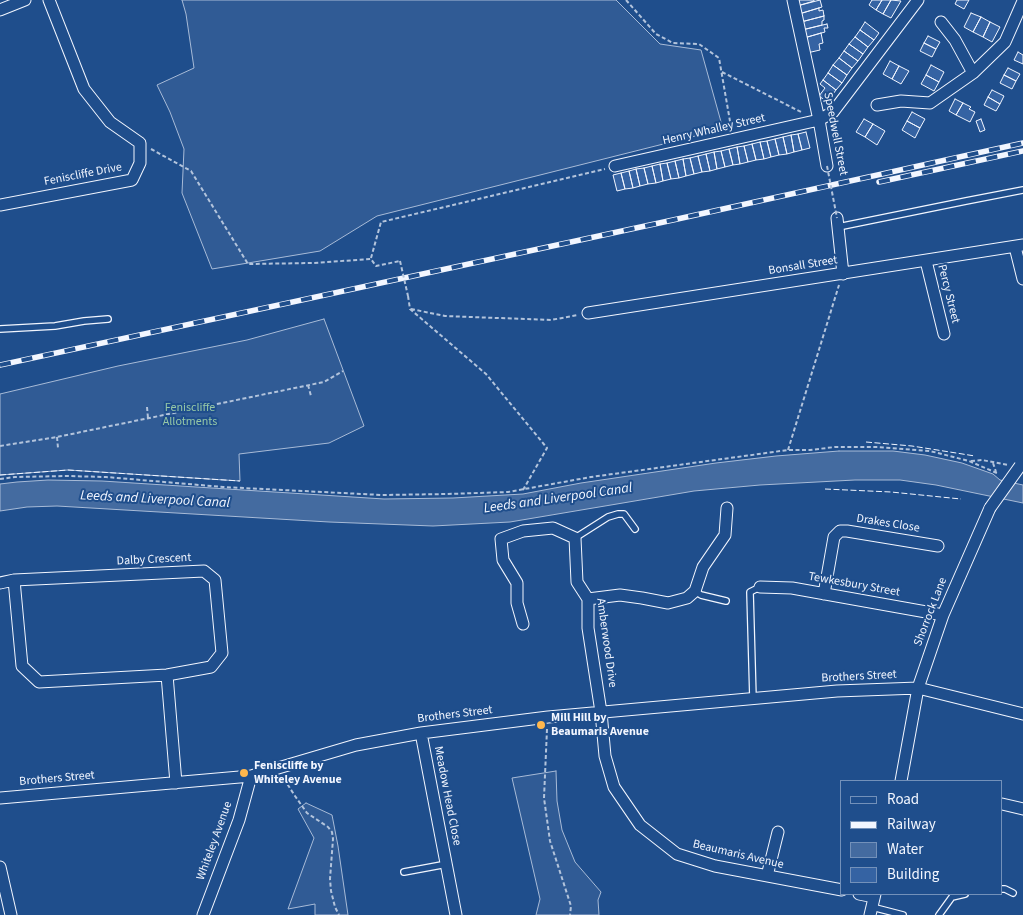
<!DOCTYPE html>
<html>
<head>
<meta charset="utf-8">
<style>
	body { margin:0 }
	#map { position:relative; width:1023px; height:915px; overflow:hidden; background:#1f4e8c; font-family:"Source Sans 3",sans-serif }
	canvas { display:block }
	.legend { position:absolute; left:840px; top:780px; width:162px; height:115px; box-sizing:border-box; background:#1f4e8c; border:1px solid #7391ba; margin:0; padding:6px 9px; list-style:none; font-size:15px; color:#f2f6ff }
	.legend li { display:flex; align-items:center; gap:10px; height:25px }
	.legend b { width:25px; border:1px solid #7391ba }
</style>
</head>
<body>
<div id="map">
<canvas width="1023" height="915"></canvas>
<ul class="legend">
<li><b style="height:6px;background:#1f4e8c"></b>Road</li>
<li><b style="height:6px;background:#f2f6ff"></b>Railway</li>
<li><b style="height:14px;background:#446ba0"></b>Water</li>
<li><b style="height:14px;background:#3563a3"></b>Building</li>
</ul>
</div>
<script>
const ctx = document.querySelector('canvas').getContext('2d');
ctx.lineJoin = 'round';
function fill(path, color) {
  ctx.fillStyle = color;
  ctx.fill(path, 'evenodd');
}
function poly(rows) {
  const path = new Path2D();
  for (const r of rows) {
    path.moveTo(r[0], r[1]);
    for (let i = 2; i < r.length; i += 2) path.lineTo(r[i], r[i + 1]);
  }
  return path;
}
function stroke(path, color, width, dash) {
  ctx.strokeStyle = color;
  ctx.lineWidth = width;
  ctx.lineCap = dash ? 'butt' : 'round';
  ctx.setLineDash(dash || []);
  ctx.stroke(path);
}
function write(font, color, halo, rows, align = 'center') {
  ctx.font = font + ' "Source Sans 3",sans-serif';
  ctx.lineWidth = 4;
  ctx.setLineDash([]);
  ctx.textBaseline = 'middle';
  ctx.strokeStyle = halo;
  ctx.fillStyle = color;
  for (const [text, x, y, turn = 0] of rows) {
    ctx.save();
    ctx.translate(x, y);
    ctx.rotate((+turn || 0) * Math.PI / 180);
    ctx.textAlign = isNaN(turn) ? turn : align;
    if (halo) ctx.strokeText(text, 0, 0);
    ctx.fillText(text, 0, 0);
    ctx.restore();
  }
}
const built = poly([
	[182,0,616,0,660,44,701,50,723,129,377,216,320,251,212,269,182,193,184,149,170,112,157,85,194,68,186,14,182,0],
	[324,319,364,426,329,443,239,454,240,481,68,470,0,475,0,394,118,366,247,340,324,319],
	[556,771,557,801,562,830,575,862,601,892,598,900,599,915,536,915,540,899,512,778,556,771],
	[306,803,332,815,338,846,348,915,315,915,315,904,288,909,314,838,298,809,306,803]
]);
const water = poly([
	[839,451,893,451,925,455,962,463,993,474,1000,480,1023,485,1023,503,936,485,900,480,855,480,760,485,694,491,510,522,433,526,329,522,57,506,27,507,0,511,0,484,17,482,48,480,102,481,384,499,453,498,523,494,581,483,716,463,776,456,839,451]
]);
const building = poly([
	[796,0,814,0,814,1,797,6,796,0],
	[820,0,822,7,799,14,797,6,820,0],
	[872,0,882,0,876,10,869,5,872,0],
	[882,0,891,0,883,14,876,10,882,0],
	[891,0,901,1,891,18,883,14,891,0],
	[957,0,969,0,964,9,955,4,957,0],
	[819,8,819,11,823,10,824,16,801,22,799,14,819,8],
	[971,13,981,17,973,32,964,27,971,13],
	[824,16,824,20,822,21,822,25,802,30,801,22,824,16],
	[981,17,990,22,983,37,973,32,981,17],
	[865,22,879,33,874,40,860,30,865,22],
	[990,22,1000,27,992,42,983,37,990,22],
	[827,24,828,28,824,28,825,32,804,38,802,30,827,24],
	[860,30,874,40,868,47,855,37,860,30],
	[821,33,823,43,819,44,820,50,807,53,804,38,821,33],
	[928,36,940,42,936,49,924,43,928,36],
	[855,37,868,47,863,54,849,44,855,37],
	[924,43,936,49,932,57,920,51,924,43],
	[849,44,863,54,858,61,844,51,849,44],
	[844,51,858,61,852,68,839,58,844,51],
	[1018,52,1023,55,1023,64,1014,60,1018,52],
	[839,58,852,68,847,75,833,65,839,58],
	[890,61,899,66,892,79,883,74,890,61],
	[833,65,847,75,842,83,828,73,833,65],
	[931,65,944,72,939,82,926,75,931,65],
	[899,66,909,71,901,84,892,79,899,66],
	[1008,68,1020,74,1016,81,1004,75,1008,68],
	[828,73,842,83,836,90,823,80,828,73],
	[926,75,939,82,934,91,921,84,926,75],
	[1004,75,1016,81,1012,89,1000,83,1004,75],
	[823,80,836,90,827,102,819,96,825,88,820,84,823,80],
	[992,90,1004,96,1000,104,988,97,992,90],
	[988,97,1000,104,996,111,984,105,988,97],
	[955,99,963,103,956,115,949,111,955,99],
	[963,103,971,107,969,109,975,112,970,122,956,115,963,103],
	[912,112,925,119,920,128,907,121,912,112],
	[864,119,873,124,865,137,856,132,864,119],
	[981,119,985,130,980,132,976,121,981,119],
	[907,121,920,128,915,138,902,130,907,121],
	[873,124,885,131,877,145,865,137,873,124],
	[806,132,810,148,802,150,798,134,806,132],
	[798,134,802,150,794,152,791,135,798,134],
	[791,135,794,152,787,154,783,137,791,135],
	[783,137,787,154,779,155,775,139,783,137],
	[775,139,779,155,771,157,767,141,775,139],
	[767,141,771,157,764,159,760,142,767,141],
	[760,142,764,159,756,160,752,144,760,142],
	[752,144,756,160,748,162,744,146,752,144],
	[744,146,748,162,740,164,737,147,744,146],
	[737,147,740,164,733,165,729,149,737,147],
	[729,149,733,165,725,167,721,151,729,149],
	[721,151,725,167,717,169,714,152,721,151],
	[714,152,717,169,710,171,706,154,714,152],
	[706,154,710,171,702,172,698,156,706,154],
	[698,156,702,172,694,174,690,158,698,156],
	[690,158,694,174,686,176,683,159,690,158],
	[683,159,686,176,679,178,675,161,683,159],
	[675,161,679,178,671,179,667,163,675,161],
	[667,163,671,179,663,181,660,164,667,163],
	[660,164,663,181,656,183,652,166,660,164],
	[652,166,656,183,648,184,644,168,652,166],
	[644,168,648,184,640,186,636,169,644,168],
	[636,169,640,186,633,188,629,171,636,169],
	[629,171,633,188,625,189,621,173,629,171],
	[621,173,625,189,617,191,613,175,621,173]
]);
const path = poly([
	[626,0,656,34,673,43,699,44,719,58,731,127],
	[722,72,801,112],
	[151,149,191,171,248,264,313,263,371,259,376,266,400,261],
	[371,258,381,222,605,169],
	[408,296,410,309,486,374,547,448,523,490],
	[411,309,445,316,551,320,578,315],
	[308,385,311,396],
	[147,407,148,418],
	[57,437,58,448],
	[0,446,57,437,324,382,343,371],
	[788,450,839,285],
	[971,461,982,460,1008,465],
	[993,463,996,472],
	[0,479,15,477,67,476,106,477,223,487,382,495,447,494,508,492,591,477,788,450,810,450,835,447,878,447,930,451,969,461,999,474],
	[547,729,544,798,550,841,571,906,570,915],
	[284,779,295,796,307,813,328,827,332,832,333,839,330,879,331,891,335,907,339,915]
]);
const service = poly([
	[838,227,966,201,1023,190],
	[0,329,55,326,84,321,108,319],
	[575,538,608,517,618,514,624,514,635,529],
	[695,591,701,595,726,601],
	[753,699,750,592,760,587],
	[404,872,447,864],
	[1002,889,1005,889,1013,893],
	[872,907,903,915],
	[939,915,952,897,965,894]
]);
const minor = poly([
	[793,0,819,120,827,166],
	[0,10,25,0],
	[941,22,955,40,973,73],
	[877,105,901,101,930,103,973,73,1005,42,1023,1],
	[615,166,819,120,833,112,918,0],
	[0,205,132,180,140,163,140,143,110,122,84,89,49,0],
	[837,218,843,274],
	[1015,247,1023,279],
	[926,261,944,334],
	[588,313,1023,245],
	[0,583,14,580,204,571,215,580,222,653,211,667,167,675,39,682,22,666,14,580],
	[760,587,792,588,943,615],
	[824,594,834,537,840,531,847,531,938,546],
	[588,599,620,595,642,598,668,603,687,598,695,591,703,567,725,535,727,508],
	[523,624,517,603,517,583,503,560,501,539,523,531,553,528,575,538,577,582,588,599,588,628,601,712,605,756,614,787,640,825,677,854,715,866,842,890],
	[167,675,176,783],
	[421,733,456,915],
	[901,781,918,688,943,615,990,508],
	[0,798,251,776,356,745,421,733,548,717,837,691,918,688,1023,714],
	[1002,804,1023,809],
	[0,867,11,915],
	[767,876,778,832],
	[859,894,874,897],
	[203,915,239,820,251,776],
	[870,915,875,894]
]);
const rail = poly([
	[879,182,1023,151],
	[0,365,673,220,1023,143]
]);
const pathBridge = poly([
	[827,166,837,218],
	[400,261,408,296]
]);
const minorBridge = poly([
	[990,508,1020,466]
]);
const fence = poly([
	[866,442,912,446,975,456],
	[0,475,68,470,240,481],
	[825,489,891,492,961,499]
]);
const markers = [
	[541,725,5,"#ffb74d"],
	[244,773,5,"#ffb74d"]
];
const streetNames = [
	["Henry Whalley Street",714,130,-13],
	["Speedwell Street",835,134,79],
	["Feniscliffe Drive",83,175,-11],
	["Bonsall Street",803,266,-9],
	["Percy Street",948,294,76],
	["Drakes Close",888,524,9],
	["Dalby Crescent",154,560,-3],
	["Tewkesbury Street",854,585,10],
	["Shorrock Lane",931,612,-69],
	["Amberwood Drive",606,643,82],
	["Brothers Street",859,677,-3],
	["Brothers Street",455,715,-7],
	["Brothers Street",57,779,-5],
	["Meadow Head Close",447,796,79],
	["Whiteley Avenue",215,841,-70],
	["Beaumaris Avenue",738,855,13]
];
const parkNames = [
	["Feniscliffe",190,408],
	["Allotments",190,422]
];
const poiNames = [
	["Mill Hill by",551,718],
	["Beaumaris Avenue",551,732],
	["Feniscliffe by",254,766],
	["Whiteley Avenue",254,780]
];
const waterNames = [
	["Leeds and Liverpool Canal",558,499,-8],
	["Leeds and Liverpool Canal",155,500,3]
];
fill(built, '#305b95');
stroke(built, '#a8bbd7', 1);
fill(water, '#446ba0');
stroke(water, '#a8bbd7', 1);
fill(building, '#3563a3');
stroke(building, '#f2f6ff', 1);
stroke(service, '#f2f6ff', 8);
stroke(minor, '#f2f6ff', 13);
stroke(path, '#b3c4dc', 2, [4, 2.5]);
stroke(service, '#1f4e8c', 5.5);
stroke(minor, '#1f4e8c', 11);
stroke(rail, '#f2f6ff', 5.5);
stroke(rail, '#1f4e8c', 4, [11]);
stroke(minorBridge, '#f2f6ff', 13, []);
stroke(pathBridge, '#b3c4dc', 2, [4, 2.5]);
stroke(minorBridge, '#1f4e8c', 11);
stroke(fence, '#f2f6ff', 1, [6, 2.5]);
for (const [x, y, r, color] of markers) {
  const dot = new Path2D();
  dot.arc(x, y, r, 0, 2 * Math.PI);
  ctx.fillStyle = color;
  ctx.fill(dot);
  stroke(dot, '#1f4e8c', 2);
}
write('12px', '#f2f6ff', '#1f4e8c', streetNames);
write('12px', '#97c8a6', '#1f4e8c', parkNames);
write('bold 12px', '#f2f6ff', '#1f4e8c', poiNames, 'left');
write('italic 14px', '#f2f6ff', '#1f4e8c', waterNames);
</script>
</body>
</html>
